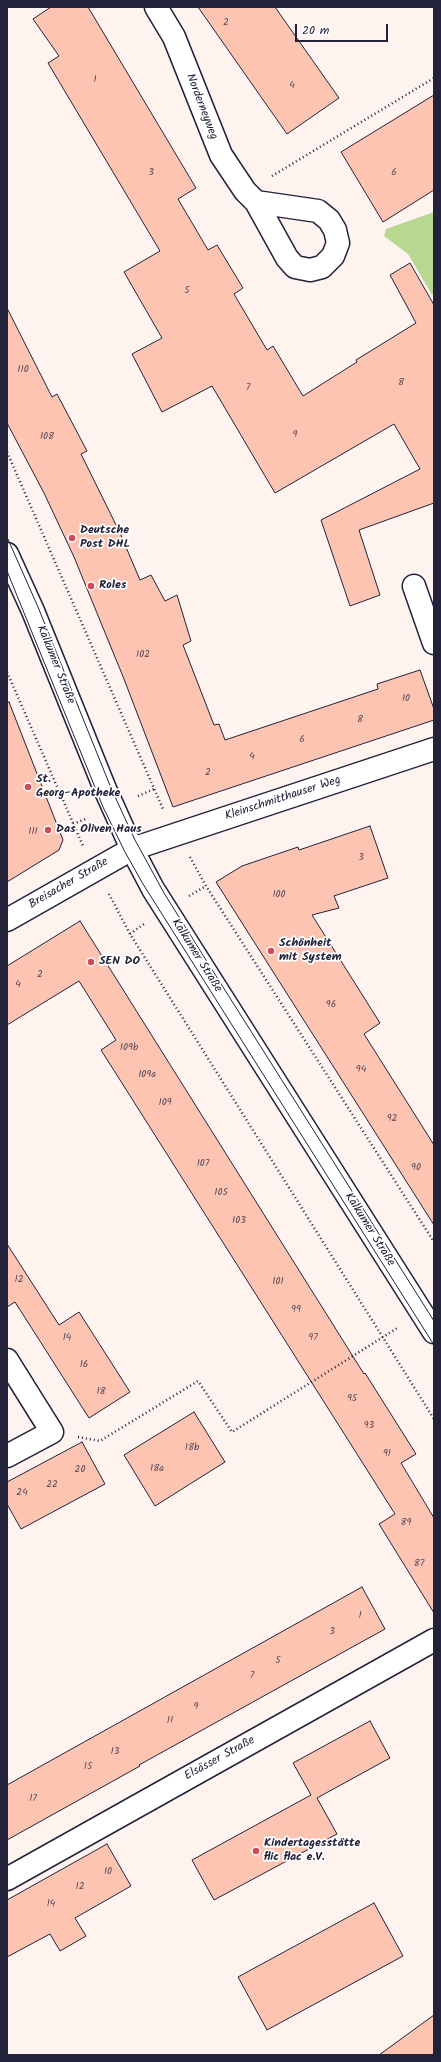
<!DOCTYPE html>
<html>
<head>
<meta charset="utf-8">
<style>
	body { margin:0 }
	#map { position:relative; width:441px; height:2062px; overflow:hidden; background:#fff3f0; font-family:Kalam,sans-serif }
	canvas { display:block }
	.frame { position:absolute; inset:0; border:8px solid #22223b; pointer-events:none }
	.scale { position:absolute; left:295px; top:24px; width:93px; height:18px; box-sizing:border-box; border:2px solid #22223b; border-top:0; padding-left:5px; font-size:12px; line-height:14px; white-space:nowrap; color:#22223b; -webkit-text-stroke:3px #fff; paint-order:stroke }
</style>
</head>
<body>
<div id="map">
<canvas width="441" height="2062"></canvas>
<div class="frame"></div>
<div class="scale">20 m</div>
</div>
<script>
const ctx = document.querySelector('canvas').getContext('2d');
ctx.lineJoin = 'round';
function fill(path, color) {
  ctx.fillStyle = color;
  ctx.fill(path, 'evenodd');
}
function poly(rows) {
  const path = new Path2D();
  for (const r of rows) {
    path.moveTo(r[0], r[1]);
    for (let i = 2; i < r.length; i += 2) path.lineTo(r[i], r[i + 1]);
  }
  return path;
}
function stroke(path, color, width, dash) {
  ctx.strokeStyle = color;
  ctx.lineWidth = width;
  ctx.lineCap = dash ? 'butt' : 'round';
  ctx.setLineDash(dash || []);
  ctx.stroke(path);
}
function write(font, color, halo, rows, align = 'center') {
  ctx.font = font + ' Kalam,sans-serif';
  ctx.lineWidth = 3.5;
  ctx.setLineDash([]);
  ctx.textBaseline = 'middle';
  ctx.strokeStyle = halo;
  ctx.fillStyle = color;
  for (const [text, x, y, turn = 0] of rows) {
    ctx.save();
    ctx.translate(x, y);
    ctx.rotate((+turn || 0) * Math.PI / 180);
    ctx.textAlign = isNaN(turn) ? turn : align;
    if (halo) ctx.strokeText(text, 0, 0);
    ctx.fillText(text, 0, 0);
    ctx.restore();
  }
}
const green = poly([
	[434,212,434,294,432,295,408,254,384,236,386,229]
]);
const building = poly([
	[51,7,88,7,196,188,178,199,208,250,217,245,243,288,234,294,267,350,273,346,303,396,357,362,356,360,416,323,390,275,410,263,434,305,434,503,359,530,380,595,350,606,321,520,420,469,394,424,275,493,212,386,162,412,132,354,162,338,124,272,160,251,48,63,59,56,33,19,51,7],
	[198,7,275,7,339,98,287,134,198,7],
	[434,95,434,190,383,222,341,152,434,95],
	[7,308,52,397,57,394,87,451,81,454,120,533,140,580,151,575,165,601,177,595,191,641,183,645,214,725,219,724,225,740,378,689,377,684,420,670,434,709,434,720,173,807,124,679,74,557,44,493,7,423,7,308],
	[9,702,63,840,59,850,7,882,7,703,9,702],
	[370,826,388,878,334,896,339,908,312,915,380,1023,364,1034,434,1145,434,1225,216,882,242,866,298,847,299,850,370,826],
	[80,921,364,1374,365,1373,416,1454,401,1463,434,1518,434,1613,379,1524,395,1514,101,1050,116,1040,79,981,7,1025,7,966,80,921],
	[7,1244,59,1325,79,1312,130,1392,89,1418,15,1302,7,1307,7,1244],
	[194,1412,225,1462,155,1506,124,1455,194,1412],
	[82,1442,105,1484,21,1529,7,1504,7,1482,82,1442],
	[362,1587,385,1629,139,1765,140,1766,7,1840,7,1785,362,1587],
	[370,1721,390,1758,317,1798,337,1834,214,1900,192,1860,311,1795,293,1763,370,1721],
	[107,1844,131,1886,75,1918,86,1936,60,1951,50,1934,7,1957,7,1900,107,1844],
	[374,1903,403,1956,267,2030,238,1977,374,1903],
	[434,2015,434,2055,379,2055,434,2015]
]);
const path = poly([
	[272,176,434,78],
	[7,452,163,809],
	[7,672,83,846],
	[138,796,154,789],
	[73,824,88,818],
	[190,857,206,886,434,1242],
	[109,894,130,934,434,1419],
	[189,896,206,886],
	[130,934,144,924],
	[78,1437,100,1441,198,1381,232,1432,399,1327]
]);
const minor = poly([
	[156,7,174,37,221,155,245,191,256,202,287,258,295,267,310,270,322,267,333,256,338,243,335,230,329,220,318,211,256,202],
	[414,586,434,643],
	[7,920,132,849,434,749],
	[7,1360,52,1432,7,1456],
	[7,1879,434,1640]
]);
const major = poly([
	[7,554,33,611,105,789,132,849,153,889,434,1332]
]);
const tram = poly([
	[7,537,38,607,111,788,135,840,164,893,211,968,434,1321],
	[7,571,103,807,125,852,143,884,434,1345]
]);
const markers = [
	[72,538,4,"#d1495b"],
	[91,586,4,"#d1495b"],
	[28,787,4,"#d1495b"],
	[48,830,4,"#d1495b"],
	[271,951,4,"#d1495b"],
	[91,962,4,"#d1495b"],
	[256,1851,4,"#d1495b"]
];
const numberNames = [
	["2",226,23],
	["1",95,80],
	["4",292,86],
	["3",151,173],
	["6",394,173],
	["5",187,291],
	["110",23,370],
	["8",401,383],
	["7",248,388],
	["9",295,435],
	["108",47,437],
	["102",143,655],
	["10",406,699],
	["8",360,720],
	["6",302,740],
	["4",252,757],
	["2",208,773],
	["111",33,832],
	["3",361,858],
	["100",279,895],
	["2",40,975],
	["4",18,985],
	["96",331,1005],
	["109b",129,1048],
	["94",361,1070],
	["109a",147,1075],
	["109",165,1103],
	["92",392,1119],
	["107",203,1164],
	["90",416,1168],
	["105",221,1193],
	["103",239,1221],
	["12",19,1280],
	["101",278,1282],
	["99",296,1310],
	["14",67,1338],
	["97",313,1338],
	["16",84,1365],
	["18",101,1392],
	["95",352,1399],
	["93",369,1426],
	["18b",192,1448],
	["91",387,1454],
	["18a",157,1469],
	["20",80,1470],
	["22",52,1485],
	["24",22,1493],
	["89",406,1523],
	["87",419,1564],
	["1",360,1616],
	["3",332,1632],
	["5",278,1661],
	["7",252,1676],
	["9",196,1707],
	["11",170,1721],
	["13",115,1752],
	["15",88,1767],
	["17",33,1799],
	["10",108,1872],
	["12",80,1887],
	["14",51,1904]
];
const streetNames = [
	["Norderneyweg",201,107,69],
	["Kalkumer Straße",55,665,68],
	["Kleinschmitthauser Weg",283,799,-18],
	["Breisacher Straße",69,884,-30],
	["Kalkumer Straße",196,956,58],
	["Kalkumer Straße",369,1230,58],
	["Elsässer Straße",220,1759,-29]
];
const poiNames = [
	["Deutsche",80,531],
	["Post DHL",80,545],
	["Roles",99,586],
	["St.",36,780],
	["Georg-Apotheke",36,794],
	["Das Oliven Haus",56,830],
	["Schönheit",279,944],
	["mit System",279,958],
	["SEN DO",99,962],
	["Kindertagesstätte",264,1844],
	["flic flac e.V.",264,1858]
];
fill(green, '#b8d892');
fill(building, '#fdc4b2');
stroke(building, '#22223b', 1);
stroke(minor, '#22223b', 25);
stroke(major, '#22223b', 25);
stroke(path, '#22223b', 2.5, [1, 3]);
stroke(minor, '#fff', 22);
stroke(major, '#fff', 22);
stroke(tram, '#22223b', 1);
for (const [x, y, r, color] of markers) {
  const dot = new Path2D();
  dot.arc(x, y, r, 0, 2 * Math.PI);
  ctx.fillStyle = color;
  ctx.fill(dot);
  stroke(dot, '#fff', 1.5);
}
write('10px', '#594a59', null, numberNames);
write('12px', '#22223b', '#fff', streetNames);
write('bold 12px', '#22223b', '#fff', poiNames, 'left');
</script>
</body>
</html>
